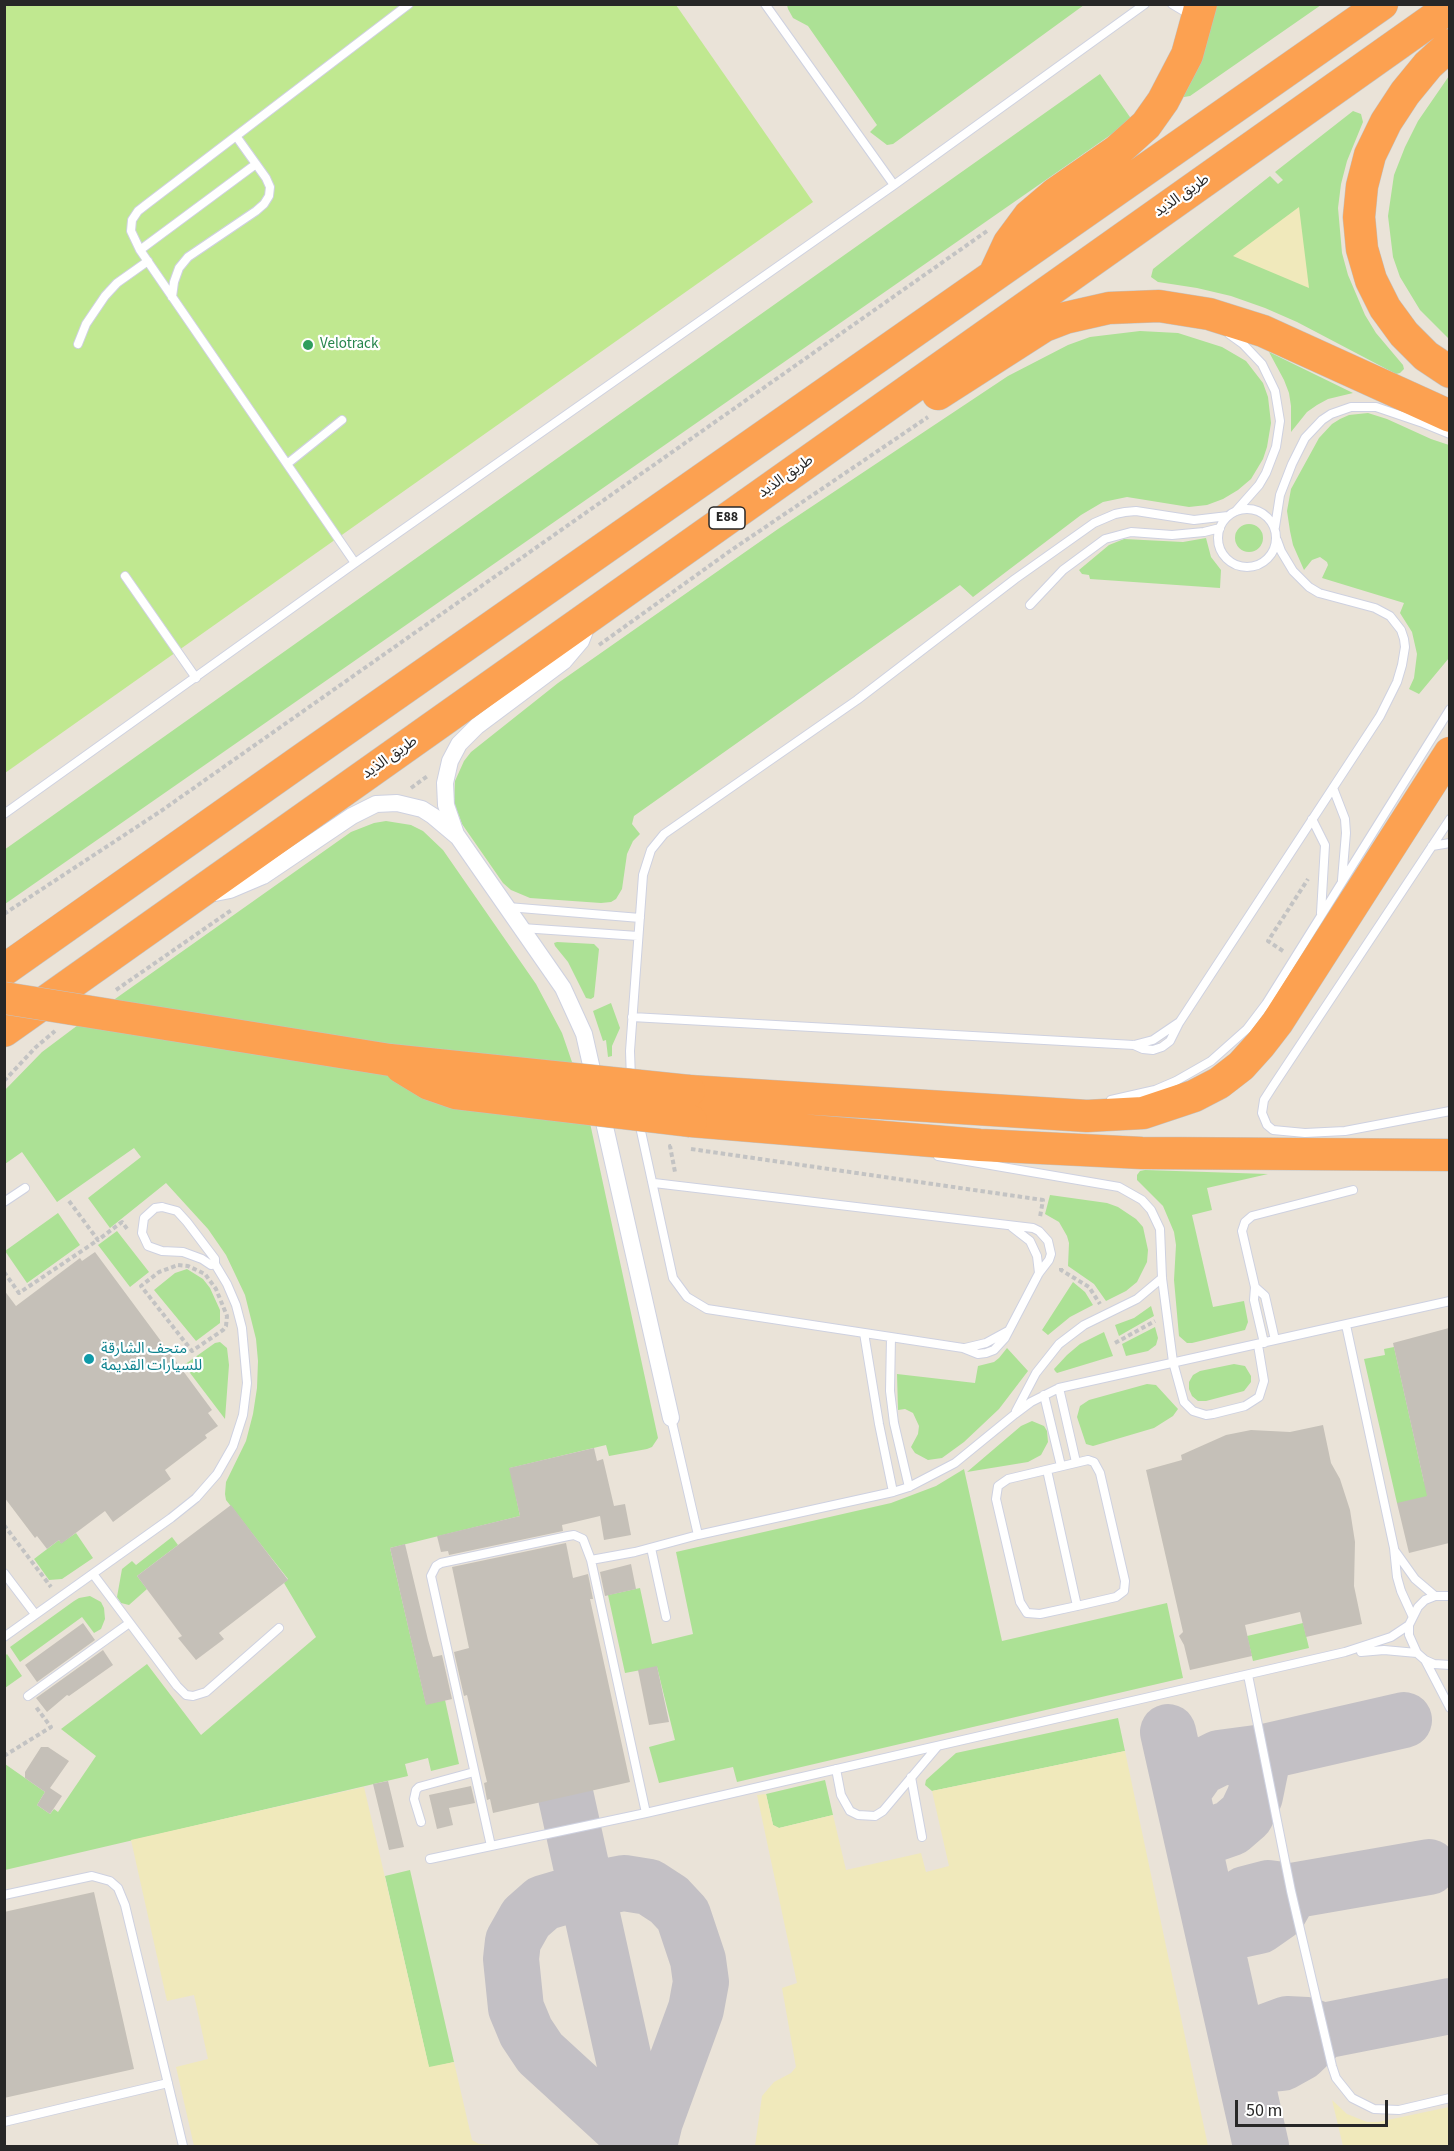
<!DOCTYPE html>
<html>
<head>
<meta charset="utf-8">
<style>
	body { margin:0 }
	#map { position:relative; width:1454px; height:2151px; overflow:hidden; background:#eae3d8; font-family:"Source Sans 3",sans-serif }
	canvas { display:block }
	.frame { position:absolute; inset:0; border:6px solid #272727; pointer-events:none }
	.scale { position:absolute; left:1235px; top:2100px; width:153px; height:27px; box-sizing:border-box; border:3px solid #272727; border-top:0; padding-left:8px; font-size:18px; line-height:21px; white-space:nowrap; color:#272727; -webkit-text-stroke:4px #fff; paint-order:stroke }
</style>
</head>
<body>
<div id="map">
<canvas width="1454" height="2151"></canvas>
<div class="frame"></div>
<div class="scale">50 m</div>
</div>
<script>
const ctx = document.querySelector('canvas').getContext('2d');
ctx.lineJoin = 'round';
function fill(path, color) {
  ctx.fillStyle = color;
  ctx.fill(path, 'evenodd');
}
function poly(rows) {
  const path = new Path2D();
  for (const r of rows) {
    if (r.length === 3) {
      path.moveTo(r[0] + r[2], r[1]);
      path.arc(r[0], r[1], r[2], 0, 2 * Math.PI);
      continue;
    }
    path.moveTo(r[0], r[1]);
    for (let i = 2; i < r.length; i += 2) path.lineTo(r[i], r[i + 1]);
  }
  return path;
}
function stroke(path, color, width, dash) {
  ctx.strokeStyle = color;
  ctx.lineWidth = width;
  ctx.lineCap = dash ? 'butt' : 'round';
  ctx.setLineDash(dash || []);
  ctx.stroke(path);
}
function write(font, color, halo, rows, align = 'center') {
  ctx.font = font + ' "Source Sans 3","Noto Sans Arabic",sans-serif';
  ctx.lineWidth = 4.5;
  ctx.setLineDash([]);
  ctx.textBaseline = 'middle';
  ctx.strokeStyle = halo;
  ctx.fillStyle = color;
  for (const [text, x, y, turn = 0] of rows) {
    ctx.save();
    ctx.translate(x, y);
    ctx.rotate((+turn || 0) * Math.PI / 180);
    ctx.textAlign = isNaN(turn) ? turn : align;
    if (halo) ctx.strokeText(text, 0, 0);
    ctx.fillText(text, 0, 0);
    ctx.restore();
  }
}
const green = poly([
	[787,5,787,4,1084,5,893,144,887,145,870,132,877,125,808,26,793,18,788,9],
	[1212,5,1321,5,1190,96,1184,97,1182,95],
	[1100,74,1132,120,5,904,4,850],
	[1449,76,1449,339,1420,310,1400,277,1393,257,1388,216,1394,175,1405,147,1418,121],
	[1353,111,1361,114,1363,122,1347,161,1341,184,1338,208,1342,253,1348,275,1365,315,1376,333,1403,365,1404,369,1400,373,1396,374,1297,322,1265,308,1231,296,1197,288,1158,282,1151,277,1153,269,1270,176,1278,184,1283,180,1275,172],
	[1140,331,1178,333,1222,347,1246,361,1263,383,1268,397,1271,423,1267,447,1263,459,1251,479,1238,490,1223,499,1207,505,1189,507,1127,497,1103,502,1081,515,973,597,960,585,634,816,632,824,640,834,633,841,627,854,622,889,616,899,611,902,601,903,530,898,511,890,503,883,462,824,454,803,455,781,464,761,471,752,558,683,778,529,1008,376,1068,345,1090,337],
	[1269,352,1353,393,1328,399,1317,405,1307,412,1291,432,1291,406,1289,393,1284,380],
	[1368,413,1387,419,1431,439,1449,445,1449,658,1419,694,1409,689,1414,678,1417,654,1412,632,1400,613,1404,603,1322,578,1328,565,1327,562,1320,557,1312,560,1304,570,1293,545,1290,531,1287,511,1291,489,1319,438,1332,424,1340,419,1349,415],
	[1249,538,14],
	[1206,538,1211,557,1221,570,1220,588,1090,579,1089,575,1082,574,1079,570,1109,545,1124,539,1183,542],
	[386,821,411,825,423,831,443,850,536,984,562,1033,582,1091,590,1123,658,1438,652,1447,647,1449,609,1456,606,1445,510,1468,520,1516,390,1548,426,1704,445,1700,459,1764,431,1771,428,1758,405,1764,408,1776,5,1870,5,1764,45,1792,37,1805,50,1814,54,1809,58,1812,96,1756,61,1729,147,1664,201,1735,316,1637,284,1583,288,1579,226,1500,225,1494,226,1482,246,1441,253,1414,257,1388,258,1361,256,1339,245,1295,226,1255,208,1229,166,1183,110,1228,88,1198,141,1157,134,1148,57,1202,22,1152,5,1164,4,1091,42,1052,74,1028,351,832,374,823],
	[557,942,594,944,599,949,594,997,591,999,586,998,568,962,555,946,554,943],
	[611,1003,620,1028,612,1046,612,1056,608,1057,606,1040,603,1041,593,1011],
	[1145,1170,1268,1174,1207,1188,1212,1210,1192,1215,1213,1307,1244,1301,1248,1322,1245,1330,1192,1343,1187,1343,1179,1336,1174,1280,1176,1245,1174,1232,1163,1206,1137,1180,1137,1175,1140,1171],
	[1050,1195,1107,1203,1118,1207,1136,1219,1143,1227,1148,1250,1147,1262,1137,1282,1126,1291,1106,1301,1094,1284,1068,1266,1069,1243,1067,1236,1059,1222,1045,1214],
	[58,1213,80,1245,27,1283,5,1251],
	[117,1231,149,1272,130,1287,98,1245],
	[187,1269,203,1279,210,1288,220,1310,220,1323,196,1341,154,1290,175,1273],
	[1073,1282,1085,1292,1093,1305,1070,1317,1048,1335,1042,1330],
	[1151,1306,1154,1316,1119,1336,1115,1325,1134,1318],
	[1155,1327,1158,1338,1156,1345,1148,1351,1126,1356,1122,1344],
	[1104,1332,1113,1356,1057,1373,1055,1371,1054,1369,1067,1355,1080,1344],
	[220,1342,227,1348,229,1365,225,1419,184,1365,215,1343],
	[1394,1347,1424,1482,1449,1476,1449,1502,1414,1510,1397,1503,1364,1359,1385,1355,1384,1349],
	[1007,1348,1028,1371,999,1409,964,1442,942,1458,928,1460,915,1453,911,1447,918,1434,919,1426,913,1413,905,1409,898,1410,897,1374,975,1383,978,1366,994,1362,999,1358],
	[1234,1364,1245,1366,1251,1376,1251,1382,1244,1391,1206,1401,1198,1401,1192,1396,1189,1389,1189,1382,1193,1375,1200,1371],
	[1147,1384,1156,1385,1178,1409,1173,1416,1154,1428,1093,1446,1086,1444,1077,1417,1080,1406,1089,1400],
	[1032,1421,1044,1426,1047,1431,1048,1442,1041,1455,1028,1462,967,1472,1021,1426],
	[964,1469,1002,1641,1167,1603,1183,1678,737,1782,733,1767,659,1783,649,1747,675,1740,657,1667,625,1673,608,1595,640,1588,652,1644,693,1634,676,1552,891,1503,936,1486],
	[76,1533,93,1558,62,1579,49,1580,34,1559,59,1540,61,1543],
	[172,1537,178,1545,137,1576,147,1589,129,1605,121,1603,117,1597,122,1569,132,1561,136,1565],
	[90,1596,101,1602,104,1608,105,1619,101,1629,94,1633,82,1617,20,1662,10,1647,74,1601,79,1598],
	[1303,1623,1309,1648,1253,1661,1247,1636],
	[7,1654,22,1676,5,1688,5,1656],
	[1118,1718,1125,1751,932,1791,925,1785,926,1780,956,1753],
	[825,1780,833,1815,779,1828,773,1825,766,1794],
	[410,1870,454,2062,429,2068,385,1876]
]);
const sand = poly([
	[1299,207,1309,288,1233,256],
	[1125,1751,1208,2146,755,2146,762,2096,774,2082,791,2073,796,2067,782,1988,797,1983,757,1795,766,1794,773,1825,779,1828,833,1815,846,1870,921,1853,926,1872,949,1866,932,1791],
	[364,1787,429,2067,454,2062,472,2140,479,2144,504,2146,194,2146,176,2067,208,2059,194,1995,167,2001,131,1840],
	[1332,2100,1347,2114,1367,2122,1378,2122,1449,2107,1449,2146,1343,2146]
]);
const pitch = poly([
	[5,5,676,5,813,202,5,773]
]);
const taxiway = poly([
	[1168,1732,1261,2146],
	[1182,1792,1199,1768,1219,1758,1264,1752,1404,1720],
	[566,1797,643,2146],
	[1191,1833,1211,1835,1231,1828,1246,1815,1255,1796,1264,1752],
	[1291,1891,1279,1912,1259,1926,1236,1931,1212,1926,1226,1907,1245,1894,1268,1888,1291,1891,1429,1867],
	[1323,2031,1300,2053,1282,2063,1262,2065,1242,2060,1252,2043,1268,2031,1287,2024,1307,2025,1323,2031,1450,2006],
	[637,2146,625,2131,540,2053,526,2032,516,2008,511,1959,513,1941,526,1918,543,1903,587,1890,624,1883,649,1887,669,1900,683,1915,698,1960,701,1982,696,2009,655,2121,649,2146]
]);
const building = poly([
	[95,1252,212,1410,208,1413,218,1426,205,1435,207,1438,165,1470,171,1479,113,1522,105,1511,61,1544,59,1540,47,1549,37,1536,35,1538,4,1497,4,1290,16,1306,80,1258,82,1261],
	[1449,1328,1449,1543,1409,1553,1397,1503,1427,1496,1393,1343],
	[1323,1425,1331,1463,1340,1479,1350,1510,1355,1542,1354,1586,1362,1624,1306,1637,1300,1612,1245,1625,1252,1656,1190,1670,1184,1645,1179,1636,1183,1632,1146,1470,1182,1460,1181,1455,1226,1435,1251,1430,1290,1432],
	[594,1448,597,1461,603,1459,614,1506,625,1504,631,1535,604,1540,600,1516,562,1525,563,1531,449,1555,448,1551,441,1552,437,1536,520,1516,509,1468],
	[231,1505,288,1580,219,1633,224,1639,196,1660,178,1638,182,1636,137,1576],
	[566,1543,573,1578,588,1574,593,1599,590,1599,630,1782,493,1813,490,1799,487,1800,484,1783,487,1782,467,1695,464,1696,454,1652,469,1648,452,1567],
	[405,1544,428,1640,433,1657,442,1655,452,1699,426,1705,390,1548],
	[631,1564,636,1589,605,1596,600,1572],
	[83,1623,95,1640,37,1682,25,1665],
	[103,1650,113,1665,69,1696,67,1695,47,1712,36,1698],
	[657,1666,669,1722,649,1725,638,1670],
	[41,1747,48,1747,69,1761,50,1788,62,1796,50,1814,37,1805,45,1792,25,1778,25,1772],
	[388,1781,404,1847,389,1850,373,1784],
	[471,1786,475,1803,449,1808,453,1825,437,1829,429,1795],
	[94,1892,134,2069,4,2098,4,1912]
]);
const path = poly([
	[599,645,730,551,928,417],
	[411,788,429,775],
	[4,914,161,811,987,231],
	[1283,951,1268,941,1308,879],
	[116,990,233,909],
	[4,1081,36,1047,55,1031],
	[671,1146,670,1146,675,1172],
	[691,1149,1043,1200,1040,1217],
	[69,1201,98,1240,122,1222,128,1230],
	[178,1265,188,1266,205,1274,216,1289,227,1316,226,1326,223,1330,192,1351,141,1286,159,1272,178,1265],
	[1061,1268,1061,1270,1089,1287,1100,1304],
	[4,1272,19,1293,98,1240],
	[1115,1343,1155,1321],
	[4,1525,51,1587],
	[4,1756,51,1727,36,1707]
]);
const lane = poly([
	[765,4,894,185],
	[1172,4,1192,16],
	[140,250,256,164],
	[172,297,174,282,179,268,188,257,256,211,264,204,269,196,270,187,266,178,236,136],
	[1229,334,1243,344,1262,364,1275,391,1280,421,1276,447,1266,473,1259,485,1236,511],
	[78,344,86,324,105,296,117,283,148,261],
	[287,464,342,420],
	[1247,538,29],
	[1275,527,1280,495,1292,464,1305,438,1322,420,1331,414,1351,407,1376,407,1423,423,1450,434],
	[355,563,140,250,131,231,132,220,138,211,147,204,409,4],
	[125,576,196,678],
	[1030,605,1063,570,1105,539,1131,532,1172,535,1204,532,1220,528],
	[1333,788,1345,819,1346,833,1342,880],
	[4,814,355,563,894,185,1145,4],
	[1312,819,1325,845,1321,913],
	[1450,819,1273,1086,1264,1100,1262,1113,1267,1125,1273,1130,1305,1133,1345,1131,1450,1111],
	[1432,846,1450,843],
	[508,907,640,918],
	[522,928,638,936],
	[632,1017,1134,1045,1153,1040,1178,1023],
	[1134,1045,1143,1049,1153,1050,1162,1047,1170,1041,1179,1023,1380,716,1397,682,1402,665,1405,647,1404,639,1401,630,1390,616,1375,608,1319,593,1309,587,1293,571,1281,551,1277,540],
	[631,1080,630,1051,643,875,651,850,664,834,857,700,1015,579,1094,523,1115,514,1125,512,1136,511,1194,520,1228,516],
	[1111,1100,1155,1090,1176,1081,1211,1061,1247,1029,1266,1004,1450,709],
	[639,1122,673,1278,687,1297,707,1309,963,1348,978,1354,986,1353,994,1350,1005,1338,1039,1273,1049,1260,1051,1254,1048,1241,1039,1231,1033,1228,654,1183],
	[938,1156,1119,1187,1142,1200,1151,1210,1160,1229,1162,1278,1173,1362,1184,1402,1193,1411,1206,1415,1213,1414,1245,1406,1259,1397,1264,1381,1258,1345],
	[4,1202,25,1188],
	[162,1207,177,1211,187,1222,215,1259,215,1264,211,1265,202,1259,183,1252,162,1251,148,1246,142,1233,144,1218,155,1208,162,1207],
	[1012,1227,1030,1241,1037,1256,1039,1273],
	[1255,1287,1265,1296,1275,1340],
	[1346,1325,1394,1548,1397,1577,1401,1591,1412,1615],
	[864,1333,879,1424,893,1492],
	[891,1337,890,1391,894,1423,909,1487],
	[1264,1343,1254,1300,1255,1287,1242,1231,1245,1222,1252,1216,1353,1190],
	[965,1348,986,1343,1008,1331],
	[1059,1388,1076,1462],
	[1044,1395,1061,1466],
	[1016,1411,1036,1373,1059,1344,1084,1325,1137,1299,1162,1278],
	[671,1418,698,1535],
	[1088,1460,1094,1462,1100,1473,1125,1581,1124,1591,1116,1597,1077,1606,1040,1614,1027,1613,1020,1602,996,1499,998,1486,1008,1479,1088,1460],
	[1047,1470,1077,1606],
	[651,1548,666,1617],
	[1395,1551,1415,1579,1435,1596],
	[591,1560,635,1552,698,1535,893,1492,909,1487,955,1463,1015,1414,1031,1402,1059,1388,1450,1301],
	[4,1573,35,1614],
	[93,1574,177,1686,186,1695,193,1696,206,1692,279,1628],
	[1450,1596,1435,1596,1425,1600,1418,1607,1409,1625,1409,1635,1417,1653,1425,1660,1434,1664,1450,1665],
	[4,1637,171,1518,196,1498,217,1474,233,1446,243,1415,247,1383,242,1328,236,1305,227,1284,215,1264],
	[1361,1652,1384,1650,1417,1653],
	[1425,1660,1450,1708],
	[1248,1675,1291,1891,1332,2066,1336,2078,1352,2098,1374,2109,1399,2110,1450,2098],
	[28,1696,128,1624],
	[836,1769,841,1795,850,1811,858,1815,875,1816,883,1811,937,1747],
	[911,1777,922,1837],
	[421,1822,414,1799,416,1790,419,1787,474,1772],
	[491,1846,431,1576,436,1566,441,1563,568,1536,574,1535,583,1539,591,1560,646,1813],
	[430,1859,646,1813,1345,1652,1391,1637,1409,1625],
	[4,1895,92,1876,110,1881,118,1888,125,1905,183,2146],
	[4,2122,168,2083]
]);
const street = poly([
	[456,834,446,805,445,783,450,761,459,744,477,726,564,661,581,641,588,623],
	[210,894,230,890,263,876,352,816,376,804,397,803,422,809,433,816,458,837,563,988,584,1034,671,1418]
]);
const highway = poly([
	[1450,45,1428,65,1405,93,1386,122,1370,155,1362,186,1359,217,1362,249,1371,280,1385,308,1404,334,1426,356,1450,372],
	[996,271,1009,243,1029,216,1055,194,1117,151,1146,125,1163,101,1187,55,1201,4],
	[938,394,1044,326,1065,318,1109,308,1159,306,1209,314,1263,331,1450,416],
	[4,970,303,759,1382,4],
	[4,1031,1450,7],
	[689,1091,1087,1116,1143,1113,1194,1096,1219,1083,1241,1066,1260,1045,1277,1023,1450,753],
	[691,1121,980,1145,1142,1153,1450,1155]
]);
const highwayBridge = poly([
	[4,998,390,1060,689,1091],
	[401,1067,429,1084,455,1093,691,1121]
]);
const markers = [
	[308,345,6,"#2e9e5b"],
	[89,1359,6,"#0f9aa8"]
];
const shields = [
	[727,518,36]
];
const shieldNames = [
	["E88",727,518]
];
const streetNames = [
	["طريق الذيد",1182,196,-35],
	["طريق الذيد",786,477,-35],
	["طريق الذيد",390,758,-35]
];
const leisureNames = [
	["Velotrack",320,345]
];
const cultureNames = [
	["متحف الشارقة",101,1350],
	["للسيارات القديمة",101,1367]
];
fill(green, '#ace195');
fill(sand, '#f0e9bb');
fill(pitch, '#c0e890');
stroke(taxiway, '#c3c0c5', 56);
fill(building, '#c5c0b8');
stroke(lane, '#ced1e0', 10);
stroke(street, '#ced1e0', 18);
stroke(highway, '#c3c3c3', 33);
stroke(path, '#c3c3c3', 4, [4.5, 3]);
stroke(lane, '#fff', 8);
stroke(street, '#fff', 16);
stroke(highway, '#fca151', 32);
stroke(highwayBridge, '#c3c3c3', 33, []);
stroke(highwayBridge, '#fca151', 32);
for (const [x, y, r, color] of markers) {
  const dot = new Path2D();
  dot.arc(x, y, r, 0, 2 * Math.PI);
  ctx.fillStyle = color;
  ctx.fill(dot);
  stroke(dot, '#fff', 2);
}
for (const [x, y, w] of shields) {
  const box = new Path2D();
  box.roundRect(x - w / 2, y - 11, w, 22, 4.5);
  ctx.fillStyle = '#fff';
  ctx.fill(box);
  stroke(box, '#272727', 1.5);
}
write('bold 14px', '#272727', null, shieldNames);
write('15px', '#272727', '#fff', streetNames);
write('15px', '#27864d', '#fff', leisureNames, 'left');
write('15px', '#0d838f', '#fff', cultureNames, 'left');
</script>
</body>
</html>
